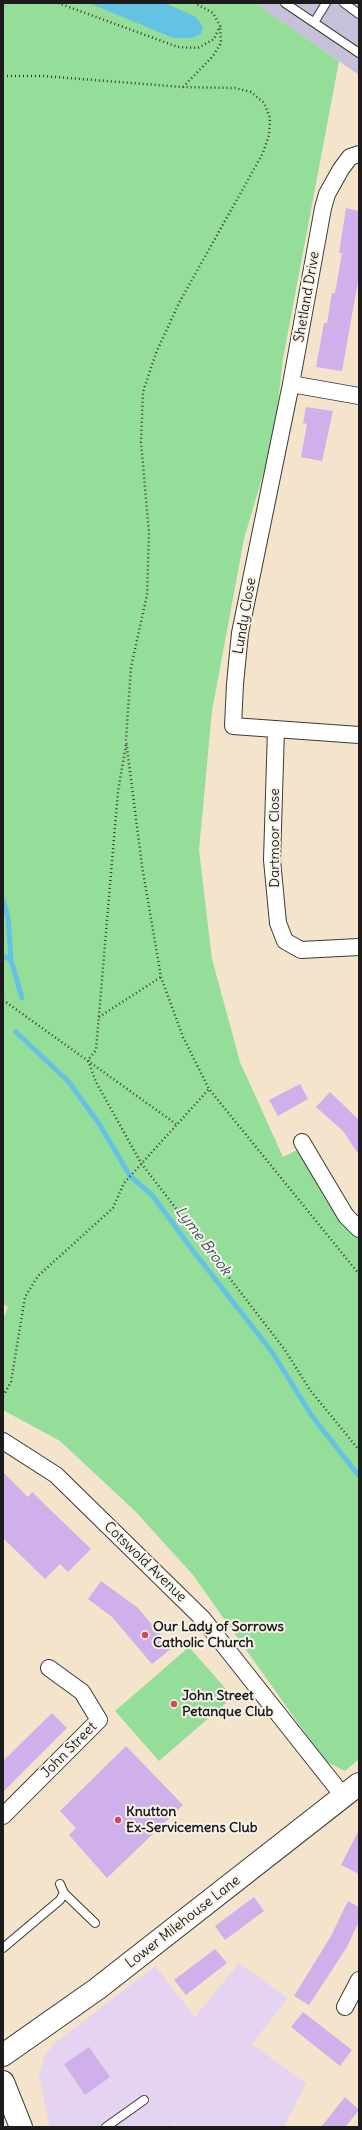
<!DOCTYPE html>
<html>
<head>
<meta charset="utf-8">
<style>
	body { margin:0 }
	#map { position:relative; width:362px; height:2130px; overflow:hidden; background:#f4e4cc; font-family:Delius,sans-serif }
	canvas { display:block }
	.frame { position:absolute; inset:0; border:4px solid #1c1c1c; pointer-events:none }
</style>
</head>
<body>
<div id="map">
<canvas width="362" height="2130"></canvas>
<div class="frame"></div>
</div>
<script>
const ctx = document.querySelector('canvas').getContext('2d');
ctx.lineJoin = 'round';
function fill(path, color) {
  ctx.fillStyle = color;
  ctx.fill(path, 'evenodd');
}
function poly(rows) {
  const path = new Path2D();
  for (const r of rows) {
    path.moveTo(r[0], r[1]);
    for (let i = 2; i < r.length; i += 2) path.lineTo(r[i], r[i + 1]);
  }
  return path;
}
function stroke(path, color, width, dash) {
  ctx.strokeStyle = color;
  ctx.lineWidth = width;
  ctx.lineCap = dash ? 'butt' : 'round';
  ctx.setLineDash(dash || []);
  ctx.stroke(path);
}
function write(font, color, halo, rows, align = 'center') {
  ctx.font = font + ' Delius,sans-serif';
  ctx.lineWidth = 4;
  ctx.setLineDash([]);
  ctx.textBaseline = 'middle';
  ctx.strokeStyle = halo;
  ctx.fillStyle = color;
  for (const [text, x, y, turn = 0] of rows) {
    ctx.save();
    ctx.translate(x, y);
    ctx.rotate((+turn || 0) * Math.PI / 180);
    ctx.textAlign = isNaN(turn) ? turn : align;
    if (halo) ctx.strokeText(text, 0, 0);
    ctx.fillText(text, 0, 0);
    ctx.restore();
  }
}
const built = poly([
	[239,1963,288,1998,252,2044,306,2083,284,2127,177,2127,174,2123,169,2127,50,2127,39,2075,45,2055,55,2043,155,1966,195,2017]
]);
const industrial = poly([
	[255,3,359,3,359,75,339,61]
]);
const green = poly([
	[3,3,255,3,339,61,283,359,274,437,244,539,212,711,199,850,212,959,240,1062,283,1157,297,1150,335,1212,359,1236,359,1759,345,1771,325,1761,193,1575,135,1511,60,1441,3,1410,3,1319,8,1307,3,1304],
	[189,1647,233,1697,159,1761,115,1711]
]);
const water = poly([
	[89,3,165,3,196,17,203,27,201,34,192,38,173,38]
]);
const stream = poly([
	[3,900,8,917,11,960],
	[3,956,11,960,22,998],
	[16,1032,69,1082,100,1125,130,1176,152,1195,194,1252,272,1352,312,1416,359,1476]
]);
const building = poly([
	[346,208,359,211,359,276,342,371,316,367,324,323,327,323,332,293,335,293,342,253,339,253],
	[306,407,333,411,322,461,301,457,307,424,303,423],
	[300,1084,308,1099,278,1116,269,1100],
	[330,1092,359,1120,359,1155,343,1131,316,1107],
	[3,1472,28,1497,32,1492,91,1549,68,1572,60,1564,45,1579,3,1538],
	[101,1581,138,1608,172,1648,152,1664,112,1617,88,1599],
	[52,1713,67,1728,3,1792,3,1761],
	[126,1746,183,1805,107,1878,69,1835,76,1828,60,1811],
	[359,1830,359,1874,341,1865],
	[254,1897,264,1911,225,1940,215,1926],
	[348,1901,359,1907,359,1921,347,1947,309,2005,294,1996,331,1936],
	[215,1949,227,1963,186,1995,174,1980],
	[303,2012,352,2050,340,2066,291,2027],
	[89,2047,110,2077,85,2095,64,2064],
	[345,2097,359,2110,345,2127,321,2127]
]);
const path = poly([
	[58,3,178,47,198,48,214,39,220,26,213,13,195,3],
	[3,5,6,3],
	[3,76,43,76,182,87,235,88,251,92,264,103,270,118,269,135,263,153,179,303,156,353,143,392,141,442,149,533,147,595,131,667,126,740,142,866,161,977,183,1037,209,1089,359,1274],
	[183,87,213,56,221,43,220,26],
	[126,745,118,791,96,1050,88,1060,96,1082,141,1163,285,1350,310,1390,359,1450],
	[3,1000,176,1124],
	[99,1017,161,977],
	[3,1396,11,1382,25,1297,38,1276,113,1208,124,1183,209,1089]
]);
const lane = poly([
	[285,3,359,53],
	[344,3,359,14],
	[315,21,326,3],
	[64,1893,95,1923],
	[3,1948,60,1900,64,1893,60,1884],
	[106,2127,144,2100]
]);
const street = poly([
	[359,154,350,157,341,169,327,194,323,208,291,384,240,633,235,684,233,726,359,735],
	[291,384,359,396],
	[276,729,272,860,278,923,285,941,301,950,359,947],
	[302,1142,346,1216,359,1229],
	[3,1441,56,1475,203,1619,344,1797],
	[3,1816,99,1720,82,1692,49,1668],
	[345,2007,359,1980]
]);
const secondary = poly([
	[3,2055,97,1989,359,1784],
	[3,2082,21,2127]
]);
const markers = [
	[145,1635,4,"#d1495b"],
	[174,1704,4,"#d1495b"],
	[118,1820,4,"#d1495b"]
];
const streetNames = [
	["Shetland Drive",307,297,-80],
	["Lundy Close",245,616,-80],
	["Dartmoor Close",275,838,-90],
	["Cotswold Avenue",145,1562,44],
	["John Street",69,1750,-45],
	["Lower Milehouse Lane",183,1922,-38]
];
const poiNames = [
	["Our Lady of Sorrows",153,1627],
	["Catholic Church",153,1643],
	["John Street",182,1696],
	["Petanque Club",182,1712],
	["Knutton",126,1812],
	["Ex-Servicemens Club",126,1828]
];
const waterNames = [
	["Lyme Brook",203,1241,53]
];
fill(built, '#e4d3f1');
fill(industrial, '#c6c0d9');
fill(green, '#94de9a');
fill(water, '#64c2e2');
stroke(stream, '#64c2e2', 5);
fill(building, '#cfb0eb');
stroke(lane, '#3c3a36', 10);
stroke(street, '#3c3a36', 18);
stroke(secondary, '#3c3a36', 24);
stroke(path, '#3c3a36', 2.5, [1, 3]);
stroke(lane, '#fff', 8);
stroke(street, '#fff', 16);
stroke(secondary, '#fff', 22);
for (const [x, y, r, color] of markers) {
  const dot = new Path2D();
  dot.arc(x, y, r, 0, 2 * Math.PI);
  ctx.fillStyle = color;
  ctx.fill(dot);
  stroke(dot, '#f7f3e8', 1.5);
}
write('14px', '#1c1c1c', '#f7f3e8', streetNames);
write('bold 14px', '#1c1c1c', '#f7f3e8', poiNames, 'left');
write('italic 15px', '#355661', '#f7f3e8', waterNames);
</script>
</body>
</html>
